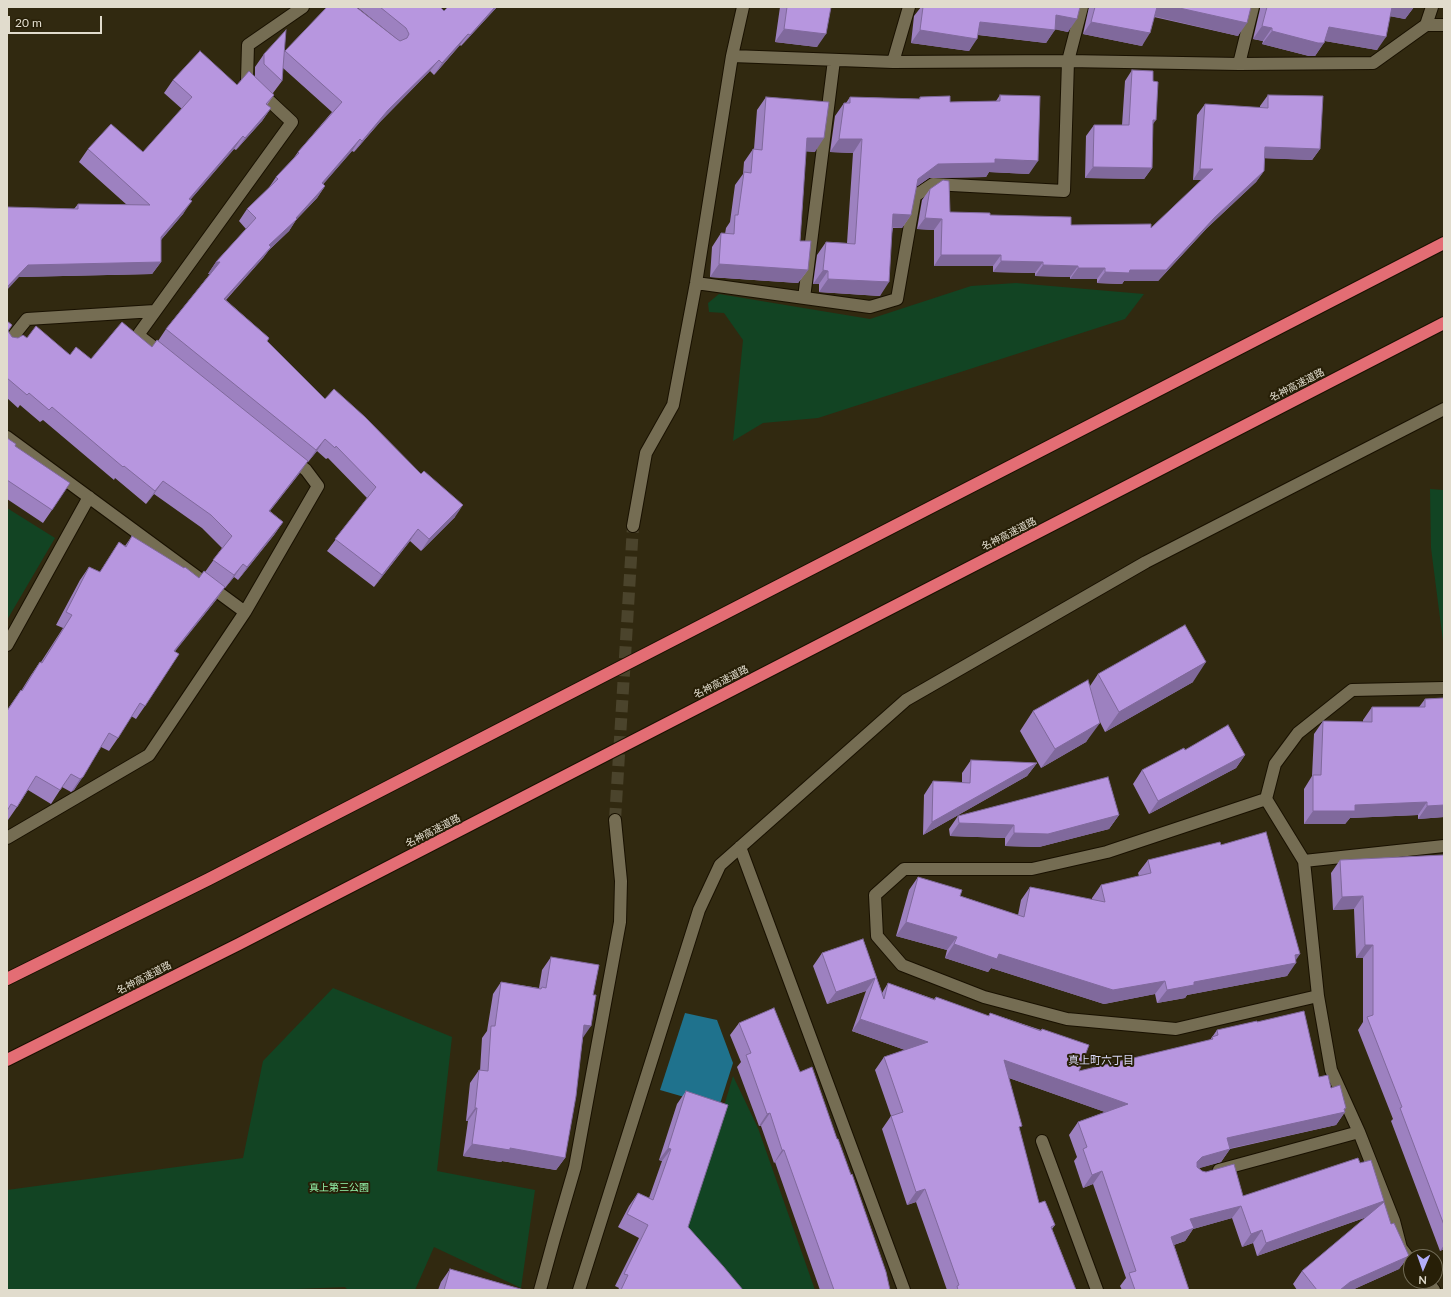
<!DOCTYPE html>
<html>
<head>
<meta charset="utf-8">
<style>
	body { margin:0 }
	#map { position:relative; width:1451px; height:1297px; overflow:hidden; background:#312910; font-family:Lato,sans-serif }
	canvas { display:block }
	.frame { position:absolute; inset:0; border:8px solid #e1dccd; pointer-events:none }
	.north { position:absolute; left:1403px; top:1249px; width:40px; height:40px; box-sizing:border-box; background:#271f07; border:1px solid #716b56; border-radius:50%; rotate:182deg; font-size:11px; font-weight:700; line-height:16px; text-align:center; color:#e1dccd }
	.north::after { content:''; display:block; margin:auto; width:14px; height:18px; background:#b2adf9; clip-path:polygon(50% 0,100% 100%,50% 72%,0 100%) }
	.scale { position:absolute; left:8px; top:16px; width:94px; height:18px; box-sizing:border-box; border:2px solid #e1dccd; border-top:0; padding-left:5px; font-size:12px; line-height:14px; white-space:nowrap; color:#e1dccd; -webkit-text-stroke:3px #271f07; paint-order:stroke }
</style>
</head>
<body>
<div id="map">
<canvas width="1451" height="1297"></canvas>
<div class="frame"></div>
<div class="north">N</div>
<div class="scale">20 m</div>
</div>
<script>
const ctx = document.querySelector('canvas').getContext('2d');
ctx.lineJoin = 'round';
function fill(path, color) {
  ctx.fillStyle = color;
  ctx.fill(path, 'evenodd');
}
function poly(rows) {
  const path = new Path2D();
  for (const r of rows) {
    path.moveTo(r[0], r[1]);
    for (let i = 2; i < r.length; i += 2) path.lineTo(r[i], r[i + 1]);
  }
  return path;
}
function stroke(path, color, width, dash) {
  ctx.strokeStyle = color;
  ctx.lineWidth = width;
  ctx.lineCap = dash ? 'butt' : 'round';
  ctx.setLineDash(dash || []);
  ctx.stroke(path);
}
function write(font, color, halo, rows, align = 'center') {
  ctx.font = font + ' Lato,"Noto Sans JP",sans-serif';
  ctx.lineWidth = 4;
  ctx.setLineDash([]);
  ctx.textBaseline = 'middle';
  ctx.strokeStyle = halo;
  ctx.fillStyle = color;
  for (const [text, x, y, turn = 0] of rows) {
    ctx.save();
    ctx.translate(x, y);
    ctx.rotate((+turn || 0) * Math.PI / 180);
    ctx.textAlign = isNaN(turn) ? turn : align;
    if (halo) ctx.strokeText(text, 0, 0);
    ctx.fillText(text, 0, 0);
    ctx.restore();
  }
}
const green = poly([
	[1016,283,1144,294,1125,319,818,418,763,423,733,441,743,340,724,313,709,312,708,303,719,294,870,319,971,286],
	[1430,489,1444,490,1444,649,1431,548],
	[7,508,55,538,7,620],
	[333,988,452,1037,437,1171,535,1190,521,1288,434,1247,415,1290,348,1290,345,1287,273,1290,7,1290,7,1190,243,1158,263,1061],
	[733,1076,758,1128,815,1290,733,1290,684,1239]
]);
const water = poly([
	[685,1013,717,1020,733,1063,719,1107,660,1090]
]);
const minorTunnel = poly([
	[615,820,633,526]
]);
const minor = poly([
	[1426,25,1432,7],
	[732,56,893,62,1068,61,1239,64,1373,63,1426,25,1444,25],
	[893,62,909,7],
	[1239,64,1253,7],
	[696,283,870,307,897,299,915,196,933,184,1064,191,1068,61,1082,7],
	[804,298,834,60],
	[7,344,27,319,155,311],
	[164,355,138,335,292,122,247,80,248,45,303,7],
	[7,437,245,612],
	[633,526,646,453,673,405,696,283,732,56,743,7],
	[7,645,89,497],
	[1444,688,1352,690,1298,733,1275,764,1266,799,1304,861,1444,846],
	[1266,799,1107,852,1032,869,904,869,875,895,877,936,902,965,984,997,1067,1019,1176,1029,1318,996],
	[7,838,149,755,245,612,318,486,306,470,290,457],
	[740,847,904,1290],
	[1304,861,1318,996,1331,1070,1359,1132,1394,1221,1401,1248,1411,1261],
	[1042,1141,1097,1290],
	[1219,1170,1359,1132],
	[1427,1281,1434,1290],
	[540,1290,554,1239,575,1167,620,922,621,881,615,820],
	[579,1290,699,910,720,865,906,700,1146,562,1444,409]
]);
const highway = poly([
	[7,979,209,879,1444,243],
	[7,1060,239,944,1444,323]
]);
const wall = poly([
	[327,7,398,40,357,7,440,7,444,11,497,7,461,46,460,45,434,75,430,71,380,122,354,152,352,151,323,184,325,186,317,198,296,220,289,231,269,250,263,258,226,300,269,338,267,342,325,399,455,517,421,551,410,541,374,587,327,551,367,498,328,458,326,459,317,451,308,462,307,461,299,474,270,511,283,522,274,535,238,580,234,577,225,588,224,588,216,600,175,651,145,706,136,719,131,716,118,738,109,751,101,747,74,790,71,792,62,787,51,804,28,790,17,807,8,820,7,820,7,710,21,690,21,691,31,675,40,662,41,662,63,628,56,625,80,580,89,567,100,572,119,542,125,546,132,536,199,578,205,572,222,548,202,528,154,494,146,504,115,478,114,480,43,420,40,422,20,405,18,408,7,398,7,321,8,331,12,337,18,338,27,338,70,355,91,359,152,347,158,341,166,329,210,274,208,274,216,262,246,229,239,221,247,209,268,189,276,177,293,159,298,152,332,112,283,68,282,81,273,93,274,95,267,105,271,108,262,121,236,150,234,149,190,200,183,214,161,240,161,262,152,274,19,277,78,204,127,205,79,162,88,149,143,152,182,109,164,93,173,80,237,85,255,76,255,67,264,54,284,52],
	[780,7,831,7,817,47,775,42],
	[921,7,1080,7,1068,32,1055,29,1046,43,978,35,969,51,911,43,914,16],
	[1089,7,1251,7,1238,36,1154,17,1142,46,1083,34],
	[1260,7,1414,7,1405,19,1390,16,1377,50,1325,41,1315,56,1309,56,1262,44,1263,41,1253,39,1260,9],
	[1132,70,1153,125,1152,168,1144,179,1085,178,1086,136,1094,125,1122,125,1125,81],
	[1000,95,1029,174,989,172,986,177,929,178,916,187,911,215,902,228,893,228,880,296,819,292,819,284,813,284,817,255,826,242,847,243,853,153,830,152,835,116,844,103,846,103,850,97,919,99,920,97,950,102,996,101],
	[1268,95,1320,149,1312,160,1264,158,1264,171,1256,182,1207,228,1158,281,1124,281,1122,284,1097,283,1097,279,1070,279,1070,277,1035,276,1035,273,993,272,993,266,934,266,934,230,917,229,922,200,930,189,950,212,990,215,1071,225,1151,228,1202,180,1193,180,1197,115,1205,104,1260,108,1260,106],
	[766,97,815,152,806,151,800,241,808,270,798,283,710,277,712,247,721,233,725,234,726,228,730,222,735,185,743,174,744,162,753,149,754,149,757,110],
	[7,438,15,446,52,510,43,523,7,499],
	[1098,674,1193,682,1105,732,1099,720,1086,742,1041,768,1020,731,1033,711,1090,686],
	[1444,698,1444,817,1418,819,1418,815,1350,818,1345,824,1304,824,1304,789,1312,776,1314,734,1323,721,1363,722,1363,720,1372,707,1419,707,1425,699],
	[1185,750,1245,755,1236,768,1149,814,1133,784,1142,770],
	[971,760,1037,763,1027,776,923,835,924,795,933,781,962,782,962,773],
	[1119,815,1109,829,1039,847,1005,846,1005,838,950,836,949,829,958,816],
	[1221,845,1296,960,1287,976,1187,995,1185,998,1157,1003,1155,994,1104,1004,991,968,988,972,945,958,947,950,896,936,909,890,918,877,960,896,1018,915,1021,900,1030,887,1092,900,1092,898,1101,885,1139,876,1138,873,1148,860],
	[1444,855,1444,1249,1440,1251,1391,1121,1393,1119,1358,1030,1363,1022,1363,958,1356,958,1354,909,1333,910,1331,873,1340,860],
	[863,939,882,993,888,983,934,999,936,997,988,1016,990,1013,1041,1030,1042,1029,1079,1071,1210,1040,1217,1030,1257,1022,1331,1088,1345,1112,1336,1125,1230,1149,1221,1162,1199,1168,1202,1171,1243,1196,1360,1163,1391,1224,1409,1256,1399,1269,1352,1290,1297,1290,1293,1284,1302,1271,1367,1217,1257,1256,1253,1243,1242,1247,1232,1218,1193,1229,1185,1241,1174,1245,1189,1290,1122,1290,1120,1286,1126,1278,1093,1184,1083,1188,1074,1161,1077,1157,1069,1135,1078,1122,1105,1112,1009,1078,1019,1130,1039,1203,1055,1225,1052,1229,1076,1290,947,1290,916,1202,907,1205,882,1129,891,1116,875,1070,884,1057,905,1050,852,1031,866,991,827,1004,813,966,822,953],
	[551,957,583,1038,565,1158,556,1170,502,1161,501,1162,463,1156,468,1121,466,1121,470,1083,479,1070,480,1071,482,1038,487,1031,493,994,501,982,539,988,542,970],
	[739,1023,800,1072,890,1290,820,1290,775,1162,774,1163,761,1126,759,1126,737,1067,741,1062,730,1035],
	[686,1091,688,1227,743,1290,618,1290,619,1288,615,1286,639,1238,618,1227,629,1206,638,1193,649,1198,662,1161,659,1160,677,1104],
	[450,1269,524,1290,438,1290,441,1282]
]);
const shadedWall = poly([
	[495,7,497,7,461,46,470,35],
	[1155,7,1175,7,1247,23,1238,36,1149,15],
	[1389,7,1414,7,1405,19,1383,15],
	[1056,15,1077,19,1068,32,1048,28],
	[980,22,1055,30,1046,43,971,34],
	[1091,22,1150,33,1142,46,1083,34],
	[1262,26,1272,28,1263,41,1253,39],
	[1329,27,1386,37,1377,50,1319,40],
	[784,29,826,34,817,47,775,42],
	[920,30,977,39,969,51,911,43],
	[1272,31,1324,43,1315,56,1309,56,1262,44],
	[468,34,460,45,434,75,442,63],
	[439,60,430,71,380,122,354,152,362,141,388,110],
	[271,108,262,121,236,150,245,138],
	[1153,120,1156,120,1148,131],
	[243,136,234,149,180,212,189,199],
	[807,138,824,138,815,152,798,151],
	[360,139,352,151,314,195,322,183],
	[839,139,862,139,853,153,830,152],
	[1265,147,1320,149,1312,160,1257,158],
	[995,159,1038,161,1029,174,989,172,986,177,929,178,909,192,918,179,938,164],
	[1093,167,1152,168,1144,179,1085,178],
	[1200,169,1213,169,1206,180,1193,180],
	[1264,171,1256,182,1207,228,1158,281,1124,281,1122,284,1097,283,1105,272,1130,270,1215,217],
	[325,186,317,198,296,220,289,231,269,250,263,258,216,310,224,299,269,245],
	[192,201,183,214,152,250,161,237],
	[893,214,911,215,902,228,884,227],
	[925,218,942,219,934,230,917,229],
	[941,255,1001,255,993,266,934,266],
	[1001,261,1043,262,1035,273,993,272],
	[161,262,152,274,19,277,7,290,7,287,28,265],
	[216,262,220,262,212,274,208,274],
	[719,264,808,270,798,283,710,277],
	[1043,265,1078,266,1070,277,1035,276],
	[1078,268,1105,268,1097,279,1070,279],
	[823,270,828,271,819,284,813,284],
	[828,279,889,282,880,296,819,292],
	[325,439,317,451,308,462,316,450],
	[308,461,299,474,260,523,269,511],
	[163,481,154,494,146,504,155,491],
	[463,505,455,517,421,551,429,539],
	[283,522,274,535,238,580,247,567],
	[418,529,410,541,374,587,382,575],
	[243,564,234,577,225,588,234,575],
	[225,587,216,600,165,664,174,651],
	[1206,662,1193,682,1105,732,1119,712],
	[1100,723,1086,742,1041,768,1055,749],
	[1245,755,1236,768,1149,814,1158,801],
	[1037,763,1027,776,923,835,932,822],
	[83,777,74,790,71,792,80,779],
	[1427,802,1418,815,1350,818,1345,824,1304,824,1313,811,1355,805],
	[1444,805,1444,817,1418,819,1427,806],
	[1119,815,1109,829,1039,847,1005,846,1014,833],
	[959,823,1014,825,1005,838,950,836],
	[1363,896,1354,909,1333,910,1342,897],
	[906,922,957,937,947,950,896,936],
	[954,944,999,954,1165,981,1155,994,1104,1004,991,968,988,972,945,958],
	[1365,945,1373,945,1363,958,1356,958],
	[1300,954,1294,963,1296,963,1287,976,1187,995,1185,998,1157,1003,1167,990,1194,982],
	[875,978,866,991,827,1004,836,992],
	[860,1019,928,1042,919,1055,852,1031],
	[584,1025,591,1026,582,1039],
	[1004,1060,1128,1104,1119,1117,995,1073],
	[475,1108,477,1108,468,1121,466,1121],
	[1346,1108,1343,1113,1345,1112,1336,1125,1218,1151,1227,1138],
	[770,1113,761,1126,759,1126,767,1114],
	[472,1144,510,1148,565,1158,556,1170,502,1161,501,1162,463,1156],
	[668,1148,671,1149,662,1161,659,1160],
	[1230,1149,1221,1162,1193,1170,1197,1162,1202,1157],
	[782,1150,784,1150,775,1162,774,1163],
	[1102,1171,1093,1184,1083,1188,1092,1175],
	[925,1189,916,1202,907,1205,916,1192],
	[1384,1201,1375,1214,1257,1256,1266,1243],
	[1241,1206,1232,1218,1193,1229,1185,1241,1162,1249,1171,1237,1190,1219],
	[1262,1230,1253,1243,1242,1247,1251,1234],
	[1444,1245,1444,1249,1440,1251],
	[1409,1256,1399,1269,1352,1290,1340,1290,1350,1282]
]);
const building = poly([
	[327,7,356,7,397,39,400,41,407,38,409,34,406,28,380,7,440,7,444,11,448,7,495,7,470,35,468,34,442,63,439,60,388,110,362,141,360,139,322,183,325,186,296,218,297,219,269,245,271,247,224,299,269,338,267,341,325,399,334,389,365,417,421,474,424,471,463,505,429,539,418,529,382,575,335,539,376,487,336,446,335,448,325,439,316,450,166,329,220,262,216,262,256,218,247,209,278,179,276,177,299,153,298,152,342,102,285,51,327,7],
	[787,7,831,7,826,34,784,29,787,7],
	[923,7,1080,7,1077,19,1056,15,1055,30,980,22,977,39,920,30,923,7],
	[1095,7,1157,7,1150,33,1091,22,1095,7],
	[1175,7,1251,7,1247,23,1175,7],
	[1267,7,1392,7,1386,37,1329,27,1324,43,1318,43,1272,31,1272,28,1262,26,1267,7],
	[286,30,282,81,264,64,264,54,286,30],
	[200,51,237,85,249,71,274,95,266,104,271,108,245,138,243,136,189,199,192,201,161,237,161,262,28,265,7,287,7,207,78,209,78,204,150,205,88,149,111,124,143,152,192,97,173,80,200,51],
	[1132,70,1153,71,1153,81,1158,82,1156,120,1153,120,1152,168,1093,167,1094,125,1129,125,1132,70],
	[1000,95,1040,96,1038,161,995,159,995,163,938,164,918,179,911,215,893,214,889,282,828,279,828,271,823,270,826,242,855,244,862,139,839,139,844,103,850,103,850,97,920,99,920,97,950,96,950,102,1000,101,1000,95],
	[1268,95,1323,96,1320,149,1265,147,1264,171,1215,217,1166,270,1130,270,1129,273,1105,272,1105,268,1078,268,1078,266,1043,265,1043,262,1001,261,1001,255,941,255,942,219,925,218,930,189,943,180,949,181,950,212,990,213,990,215,1071,217,1071,225,1151,224,1151,228,1213,169,1200,169,1205,104,1268,108,1268,95],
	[766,97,829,102,824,138,807,138,800,241,811,241,808,270,719,264,721,233,734,234,735,215,738,215,744,172,751,173,753,149,762,150,766,97],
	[7,321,12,325,8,331,12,337,18,338,23,335,27,338,36,326,70,355,76,347,91,359,122,322,152,347,157,340,308,461,269,511,283,522,247,567,243,564,234,575,213,560,232,536,211,515,163,481,155,491,124,466,123,467,52,407,49,410,29,393,27,395,7,378,7,321],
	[7,438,16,444,15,446,70,483,52,510,7,480,7,438],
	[132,536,184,568,185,567,199,578,204,571,225,587,174,651,179,654,145,706,140,703,118,738,109,733,83,777,80,779,71,774,60,790,36,776,17,807,11,804,7,811,7,711,21,690,22,691,40,662,42,663,72,615,66,612,89,567,100,572,119,542,126,547,132,536],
	[1185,625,1206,662,1119,712,1098,674,1185,625],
	[1088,680,1100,723,1055,749,1033,711,1088,680],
	[1444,698,1444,805,1427,806,1427,802,1355,805,1355,811,1313,811,1313,775,1321,775,1323,721,1372,722,1372,707,1425,707,1425,699,1444,698],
	[1228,725,1245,755,1158,801,1142,770,1184,748,1185,750,1228,725],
	[971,760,1037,763,932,822,933,781,970,783,971,760],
	[1108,777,1119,815,1048,834,1014,833,1014,825,959,823,958,816,1108,777],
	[1266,832,1300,954,1295,955,1296,963,1194,982,1194,985,1167,990,1165,981,1113,990,999,954,997,959,954,944,957,937,906,922,918,877,962,890,960,896,1024,917,1030,887,1105,902,1101,885,1151,873,1148,860,1220,842,1221,845,1266,832],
	[1444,855,1444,1225,1400,1108,1402,1107,1367,1017,1373,1015,1373,945,1365,945,1363,896,1342,897,1340,860,1444,855],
	[863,939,884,999,888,983,935,1000,936,997,989,1016,990,1013,1041,1031,1042,1029,1089,1045,1079,1071,1213,1039,1212,1037,1218,1035,1217,1030,1257,1021,1257,1022,1304,1011,1319,1077,1328,1075,1331,1088,1340,1085,1346,1108,1344,1109,1345,1112,1227,1138,1230,1149,1202,1157,1197,1162,1197,1167,1202,1171,1206,1172,1234,1164,1243,1196,1358,1158,1360,1163,1371,1160,1384,1201,1266,1243,1262,1230,1251,1234,1241,1206,1190,1219,1194,1228,1171,1237,1189,1290,1135,1290,1129,1273,1136,1271,1102,1171,1092,1175,1083,1149,1087,1147,1078,1122,1128,1104,1004,1060,1022,1126,1019,1127,1039,1203,1045,1201,1055,1225,1051,1227,1076,1290,958,1290,957,1286,959,1285,925,1189,916,1192,891,1116,903,1112,884,1057,928,1042,860,1019,875,978,836,992,822,953,863,939],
	[551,957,599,965,593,995,596,995,591,1026,584,1025,576,1096,565,1158,510,1148,510,1150,472,1144,477,1108,475,1108,479,1070,488,1071,491,1026,495,1026,501,982,541,989,542,987,546,988,551,957],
	[774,1008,800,1072,812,1067,837,1139,838,1139,851,1175,852,1174,886,1272,890,1290,834,1290,784,1150,782,1150,770,1113,767,1114,746,1055,751,1053,739,1023,774,1008],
	[686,1091,728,1105,688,1227,723,1266,743,1290,621,1290,628,1275,624,1274,648,1225,627,1214,638,1193,653,1200,671,1149,668,1148,686,1091],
	[1384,1202,1391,1224,1394,1223,1409,1256,1350,1282,1340,1290,1317,1290,1302,1271,1384,1202],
	[450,1269,524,1290,444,1290,450,1269]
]);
const streetNames = [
	["名神高速道路",1297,385,-27],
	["名神高速道路",1009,534,-27],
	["名神高速道路",721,682,-27],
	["名神高速道路",433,831,-27],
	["名神高速道路",144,978,-27]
];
const parkNames = [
	["真上第三公園",339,1188]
];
const neighbourhoodNames = [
	["真上町六丁目",1101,1060]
];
fill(green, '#124423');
fill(water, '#1f728d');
stroke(minorTunnel, '#4b442c', 12, [12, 6]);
stroke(minor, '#191100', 14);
stroke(highway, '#191100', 14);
stroke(minor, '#756d53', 12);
stroke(highway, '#e36d74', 12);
fill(wall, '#9d81c0');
fill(shadedWall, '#80699c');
fill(building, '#b796df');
stroke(building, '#80699c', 1);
write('10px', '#e1dccd', '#271f07', streetNames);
write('10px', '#95f7ad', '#271f07', parkNames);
write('11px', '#d8d7f4', '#271f07', neighbourhoodNames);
</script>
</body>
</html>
